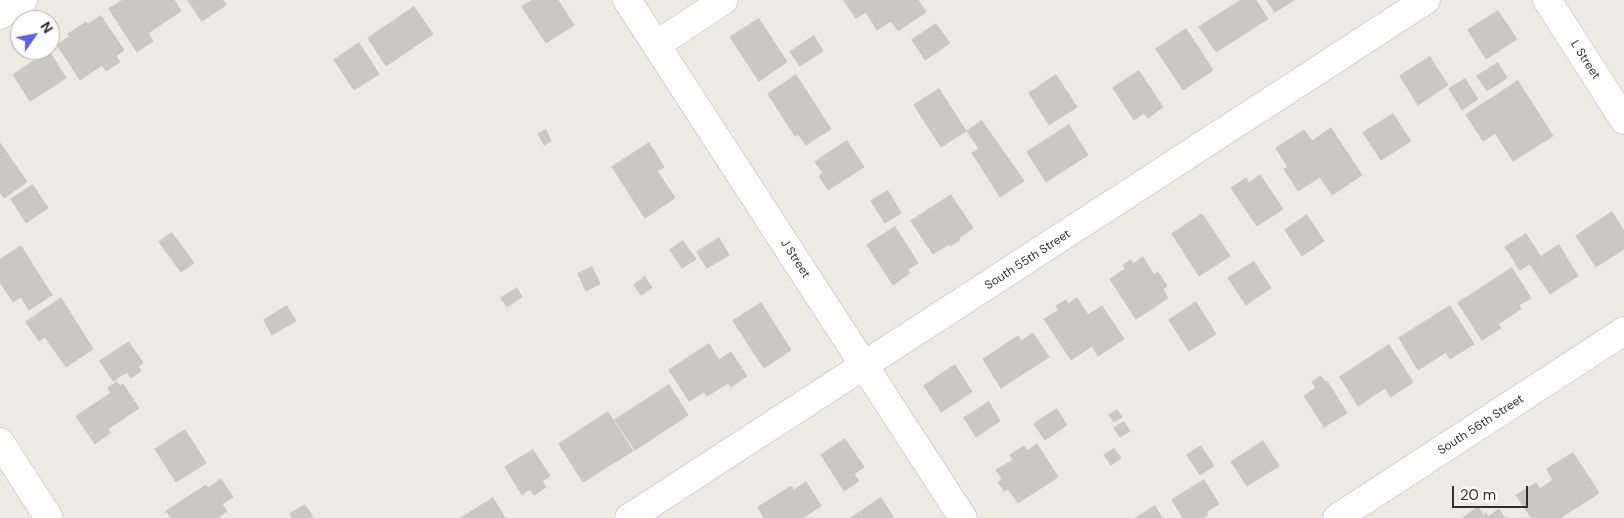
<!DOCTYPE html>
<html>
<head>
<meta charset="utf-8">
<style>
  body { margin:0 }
  #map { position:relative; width:1624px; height:518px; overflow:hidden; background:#edeae3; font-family:"DM Sans",sans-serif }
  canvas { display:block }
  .north { position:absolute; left:10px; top:10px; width:50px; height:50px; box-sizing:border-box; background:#fff; border:1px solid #ababab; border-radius:50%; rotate:57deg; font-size:14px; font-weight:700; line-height:20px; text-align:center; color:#2e2e2e }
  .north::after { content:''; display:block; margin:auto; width:18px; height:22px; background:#5864e5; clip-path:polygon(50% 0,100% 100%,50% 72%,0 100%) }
  .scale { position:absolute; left:1452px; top:486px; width:76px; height:22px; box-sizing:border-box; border:2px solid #2e2e2e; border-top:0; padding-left:6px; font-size:15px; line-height:18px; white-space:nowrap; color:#2e2e2e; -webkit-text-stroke:4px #fff; paint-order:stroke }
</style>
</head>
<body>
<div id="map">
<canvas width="1624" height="518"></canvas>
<div class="north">N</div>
<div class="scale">20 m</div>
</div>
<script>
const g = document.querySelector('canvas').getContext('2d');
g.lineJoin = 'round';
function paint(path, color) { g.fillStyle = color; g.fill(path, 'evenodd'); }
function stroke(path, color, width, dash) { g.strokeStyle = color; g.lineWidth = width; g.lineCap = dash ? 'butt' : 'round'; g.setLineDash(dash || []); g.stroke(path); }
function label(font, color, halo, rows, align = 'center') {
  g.font = font + ' "DM Sans",sans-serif'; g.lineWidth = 4.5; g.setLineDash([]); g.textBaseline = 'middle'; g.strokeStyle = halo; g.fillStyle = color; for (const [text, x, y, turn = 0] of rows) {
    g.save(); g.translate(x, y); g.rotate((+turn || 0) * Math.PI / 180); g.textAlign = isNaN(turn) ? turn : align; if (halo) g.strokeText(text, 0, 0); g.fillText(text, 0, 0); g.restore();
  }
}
const building = new Path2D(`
  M123 0H174L181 11 148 33 153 41 137 52 109 9Z
  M188 0H223L226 5 202 21Z
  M533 0H558L574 25 546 43 522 7Z
  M844 0H918L926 12 898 31 891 21 877 30 866 12 856 18Z
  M1241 0H1256L1268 19 1216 52 1199 27Z
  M1267 0H1294L1275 12Z
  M414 7 433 34 386 66 368 38Z
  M1498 11 1517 39 1486 59 1468 30Z
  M101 16 124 50 116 56 120 62 106 71 102 65 80 80 57 45 70 36 68 34 86 22 88 24Z
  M759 19 787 62 759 81 730 37Z
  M936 24 950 43 925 60 912 40Z
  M1186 29 1213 70 1183 90 1156 49Z
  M814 36 823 51 800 66 790 52Z
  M359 43 379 74 354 90 334 60Z
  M49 51 66 78 30 101 13 75Z
  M1430 57 1448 85 1418 105 1400 76Z
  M1498 63 1507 78 1487 91 1477 76Z
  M1139 71 1163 107 1148 118 1144 113 1134 120 1113 88Z
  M796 75 831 129 806 145 798 134 795 136 768 94Z
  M1056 75 1077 107 1049 125 1029 93Z
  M1465 79 1478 99 1462 110 1449 89Z
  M1518 81 1553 136 1513 161 1495 133 1483 141 1466 115Z
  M939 89 966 131 941 147 914 105Z
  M1393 114 1411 141 1381 160 1363 133Z
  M982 121 1024 181 1000 197 972 153 979 149 967 131Z
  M1069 125 1088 155 1046 182 1027 152Z
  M1331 128 1362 175 1332 195 1320 177 1298 191 1284 169 1288 167 1276 148 1304 130 1312 141Z
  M546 130 551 141 544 145 538 134Z
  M847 141 864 167 828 190 819 176 823 173 815 162Z
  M0 143 27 182 4 198 0 192Z
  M649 143 664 167 657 171 675 198 645 218 612 167Z
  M1260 175 1283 209 1257 226 1231 188 1246 178 1249 183Z
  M33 185 48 208 26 223 11 199Z
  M888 191 901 213 885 223 871 201Z
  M951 195 973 228 959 238 960 240 950 246 949 244 933 254 911 221Z
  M1612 212 1624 231V249L1596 267 1576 236Z
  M1202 214 1230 256 1199 276 1172 234Z
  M1307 215 1324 241 1302 256 1285 230Z
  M895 227 918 263 907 270 910 273 893 285 867 245Z
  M172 233 194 263 181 272 159 242Z
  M1526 234 1541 257 1520 270 1505 247Z
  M719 238 729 255 707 268 697 252Z
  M683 241 696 259 682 268 670 250Z
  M1559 245 1578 276 1550 294 1530 264Z
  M21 246 52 295 29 310 21 297 13 302 0 282V260Z
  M1143 257 1154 275 1158 272 1167 286 1163 289 1168 298 1136 319 1110 279 1125 269 1123 265 1131 260 1133 264Z
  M1254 262 1271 288 1246 305 1228 278Z
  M592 267 600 284 586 291 578 274Z
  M1512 268 1531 298 1519 305 1521 309 1498 324 1501 328 1482 340 1458 303Z
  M645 277 652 288 641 295 634 285Z
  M517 288 522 297 507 307 501 298Z
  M61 298 93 349 66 367 45 337 39 341 26 322Z
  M1077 298 1088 315 1102 306 1124 339 1098 356 1092 346 1071 360 1044 319 1059 310 1056 306 1066 300 1068 304Z
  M1196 302 1216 334 1189 351 1169 320Z
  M761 303 791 350 764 368 733 321Z
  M287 306 296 321 272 335 264 320Z
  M1450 306 1474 344 1450 359 1446 352 1418 370 1399 338Z
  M1033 333 1049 357 1001 388 983 359 1018 336 1021 341Z
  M129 342 143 363 138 367 141 371 131 378 127 372 113 381 100 361Z
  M709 344 719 360 731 352 747 376 731 387 728 383 707 396 704 392 689 401 669 370Z
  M1389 345 1413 382 1391 397 1385 388 1358 406 1340 377Z
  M955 365 972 392 941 412 924 386Z
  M1321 376 1325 382 1327 381 1347 413 1324 427 1304 396 1316 388 1312 382Z
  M117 382 120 386 123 384 139 408 108 429 110 433 95 444 76 416 111 393 108 388Z
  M669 385 688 415 635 450 615 420Z
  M989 402 1000 421 976 437 964 418Z
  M1057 409 1067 425 1045 440 1034 424Z
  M1117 410 1122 417 1114 422 1109 415Z
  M608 412 633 451 583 482 559 444Z
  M1124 422 1130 431 1120 437 1114 428Z
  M185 430 206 463 176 482 155 449Z
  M845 439 864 467 854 474 859 481 844 491 821 455Z
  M1263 441 1279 466 1247 486 1231 462Z
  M1037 444 1058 477 1018 503 1008 489 1004 491 998 482 1002 479 996 470 1013 460 1010 455 1024 446 1027 451Z
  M1201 446 1214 466 1200 475 1187 455Z
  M1114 449 1121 458 1111 465 1104 455Z
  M533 450 550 476 542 481 546 487 534 495 530 489 522 495 505 467Z
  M1573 453 1599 493 1560 518H1531L1516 495 1536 483 1540 489 1553 480 1547 469Z
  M221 479 233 497 222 504 227 511 218 518H171L166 511 206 485 208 488Z
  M1204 480 1219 504 1206 512 1208 515 1203 518H1183L1172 500Z
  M806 482 821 506 803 518H764L758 507 791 486 794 490Z
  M493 498 505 518H461Z
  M881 498 894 518H851Z
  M305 505 313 517 292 518 290 514Z
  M1155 506 1162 518H1136Z
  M1478 507 1483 515 1486 513 1488 517 1499 509 1505 518H1463Z`);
paint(building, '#cac8c0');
stroke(building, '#c9c6bc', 1);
const minor = new Path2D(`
  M627 0 963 518
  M1547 0 1624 120
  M0 15 23 0
  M656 45 724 0
  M629 518 1426 0`);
const secondary = new Path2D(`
  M0 442 49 518
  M1337 518 1624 331`);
stroke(minor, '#b6b7c0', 29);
stroke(secondary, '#b6b7c0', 29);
stroke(minor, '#fff', 28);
stroke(secondary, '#fff', 28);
label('12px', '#2e2e2e', '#fff', [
  ["L Street",1585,60,57],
  ["J Street",795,259,57],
  ["South 55th Street",1028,260,-33],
  ["South 56th Street",1481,425,-33]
]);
</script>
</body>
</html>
